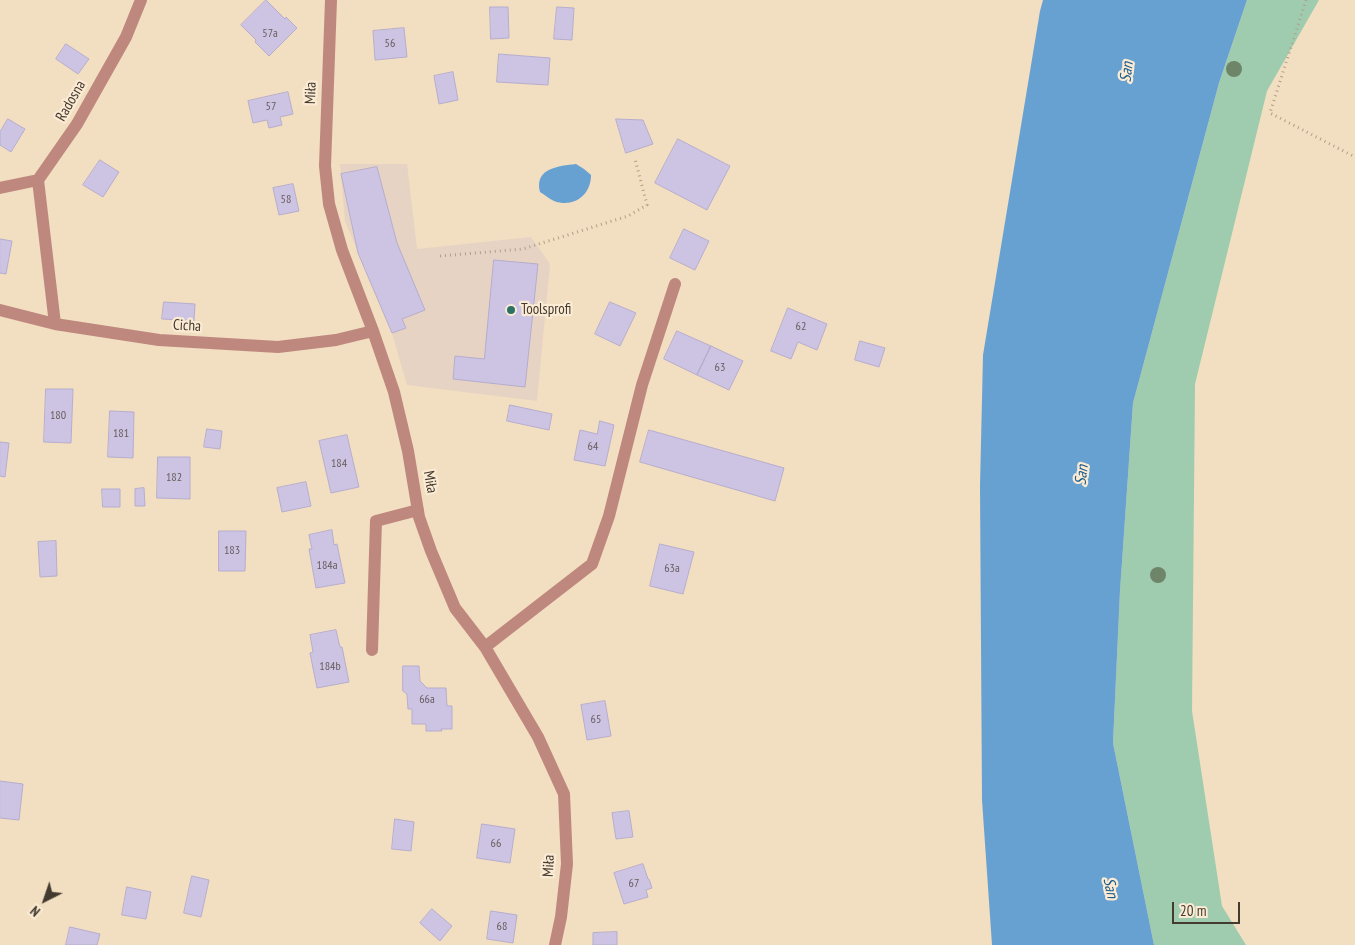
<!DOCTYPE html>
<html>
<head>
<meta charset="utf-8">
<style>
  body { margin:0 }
  #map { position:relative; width:1355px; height:945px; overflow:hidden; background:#f2dec0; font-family:"PT Sans Narrow",sans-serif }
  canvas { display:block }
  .north { position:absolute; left:20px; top:875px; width:50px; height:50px; -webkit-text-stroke:4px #fcebd4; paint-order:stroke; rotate:221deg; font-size:14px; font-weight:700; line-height:20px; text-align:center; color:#433b2f }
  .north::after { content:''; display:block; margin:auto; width:18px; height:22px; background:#433b2f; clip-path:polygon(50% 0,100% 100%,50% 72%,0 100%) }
  .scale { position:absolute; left:1172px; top:902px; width:68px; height:22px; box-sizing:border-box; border:2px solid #433b2f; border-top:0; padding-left:6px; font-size:15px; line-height:18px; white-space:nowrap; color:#433b2f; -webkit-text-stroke:4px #fcebd4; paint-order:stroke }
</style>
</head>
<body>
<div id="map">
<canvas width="1355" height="945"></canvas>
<div class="north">N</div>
<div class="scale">20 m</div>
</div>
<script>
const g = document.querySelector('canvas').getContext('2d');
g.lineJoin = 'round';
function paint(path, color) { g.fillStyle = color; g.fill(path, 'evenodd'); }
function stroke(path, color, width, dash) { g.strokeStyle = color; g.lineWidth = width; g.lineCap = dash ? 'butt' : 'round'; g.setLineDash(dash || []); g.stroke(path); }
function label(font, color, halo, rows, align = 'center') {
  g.font = font + ' "PT Sans Narrow",sans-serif'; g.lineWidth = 4.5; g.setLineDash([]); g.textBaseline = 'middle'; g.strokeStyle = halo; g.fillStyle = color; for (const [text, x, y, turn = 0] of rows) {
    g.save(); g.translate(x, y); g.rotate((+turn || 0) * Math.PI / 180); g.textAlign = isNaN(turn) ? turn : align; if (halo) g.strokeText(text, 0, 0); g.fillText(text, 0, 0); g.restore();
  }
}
paint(new Path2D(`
  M340 164H407L417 249 531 237 550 264 537 401 407 385 392 333 345 221Z`), '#e7d3c4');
paint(new Path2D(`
  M1247 0H1319L1267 91 1195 384 1192 711 1222 906 1246 945H1154L1113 743 1120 591 1133 403 1219 83Z`), '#9fccae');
paint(new Path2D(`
  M1043 0H1247L1219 83 1133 403 1120 591 1113 743 1154 945H992L982 800 980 486 983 355 1040 11Z
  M576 164 584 169 591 175C591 196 573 208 554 201 549 199 544 194 540 192 534 168 559 166 576 164Z`), '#67a1d2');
const building = new Path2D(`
  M266 0 285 19 286 17 297 28 269 56 255 42 256 40 241 25Z
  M490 7H508L509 38 491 39Z
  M557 7 574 8 572 40 554 39Z
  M404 28 407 57 375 60 373 31Z
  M66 44 89 59 78 74 56 59Z
  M499 54 550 58 548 85 497 82Z
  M453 72 458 100 439 104 434 76Z
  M288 92 293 114 280 117 282 125 269 128 267 120 253 123 248 101Z
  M8 119 25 129 11 152 0 145V132Z
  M616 119 643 120 653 144 626 153Z
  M678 139 730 166 707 210 655 183Z
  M100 160 119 172 103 197 83 185Z
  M377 167 397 243 425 310 402 319 406 328 392 333 358 253 341 174Z
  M293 184 299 211 279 215 273 188Z
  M684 229 709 241 695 270 670 258Z
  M0 239 12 241 6 274 0 273Z
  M494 260 538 264 525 387 453 379 455 356 484 359Z
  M164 302 195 304 194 321 162 319Z
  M610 302 636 313 620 346 595 334Z
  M788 308 827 324 817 350 798 342 791 359 771 351Z
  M677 331 711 346 697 375 664 359Z
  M860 341 885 348 879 367 855 360Z
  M711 346 743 361 729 390 697 375Z
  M46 389H73L71 443 44 442Z
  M510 405 552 414 549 430 507 421Z
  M110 411 134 412 133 458 108 457Z
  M600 421 614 425 605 466 574 460 580 430 597 434Z
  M207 429 222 431 220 449 204 447Z
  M649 430 784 468 775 501 640 462Z
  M347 435 359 487 331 493 319 441Z
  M0 442 9 443 5 477 0 476Z
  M158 457H190V499L157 498Z
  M306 482 311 506 282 512 277 488Z
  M144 488 145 506H135V489Z
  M102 489H120V507H103Z
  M332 530 334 545 337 544 345 583 316 588 309 549H312L309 535Z
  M219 531H246L245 571H219Z
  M56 541 57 576 40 577 38 542Z
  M660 544 694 552 683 594 650 586Z
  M336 630 340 647H342L349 682 317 688 310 653 313 652 310 635Z
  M403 666H419L420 681 427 688H446L447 706H452V729H441L442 731H426V724H412V709H408L407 694 403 691Z
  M605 701 611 736 587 740 581 705Z
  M0 781 23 784 19 820 0 818Z
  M629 811 633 837 616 839 612 813Z
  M395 819 414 822 411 851 392 849Z
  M482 824 515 829 510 863 477 858Z
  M643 864 648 879H649L652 888 646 890 648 897 624 904 614 873Z
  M192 876 209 880 201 917 184 913Z
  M127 887 151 892 146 919 122 915Z
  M432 909 452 926 440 941 420 923Z
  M491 911 517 915 513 943 487 939Z
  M70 927 100 934 97 945H66Z
  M617 932V945H593V933Z`);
paint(building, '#cdc4e4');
stroke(building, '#b6adcd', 1);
stroke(new Path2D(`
  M1306 0 1270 113 1355 157
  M440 256 523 249 628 216 647 205 635 159`), '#afa088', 3, [1, 4]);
stroke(new Path2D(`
  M331 0 325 166 329 204 342 250 373 331 394 392 408 451 419 517 431 551 455 608 485 647 538 737 564 794 567 864 561 917 555 945
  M38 180 55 324
  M0 188 38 180 77 124 126 37 141 0
  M0 310 55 324 159 340 278 347 336 340 373 331
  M485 647 592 564 609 516 642 385 675 284
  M372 650 376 521 418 510`), '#bf887f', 12);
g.fillStyle = '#6e8569';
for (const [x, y] of [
  [1234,69],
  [1158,575]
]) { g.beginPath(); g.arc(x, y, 8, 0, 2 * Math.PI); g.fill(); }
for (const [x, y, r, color] of [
  [511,310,5,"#2b7166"]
]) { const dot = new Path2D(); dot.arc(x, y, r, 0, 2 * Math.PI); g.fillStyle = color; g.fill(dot); stroke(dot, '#fcebd4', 2); }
label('12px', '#665d5c', null, [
  ["57a",270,34],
  ["56",390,44],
  ["57",271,107],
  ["58",286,200],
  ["62",801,327],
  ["63",720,368],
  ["180",58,416],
  ["181",121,434],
  ["64",593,447],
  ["184",339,464],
  ["182",174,478],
  ["183",232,551],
  ["184a",327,566],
  ["63a",672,569],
  ["184b",330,667],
  ["66a",427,700],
  ["65",596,720],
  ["66",496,844],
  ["67",634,884],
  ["68",502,927]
]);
label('15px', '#433b2f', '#fcebd4', [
  ["Miła",311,93,-88],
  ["Radosna",71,101,-60],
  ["Cicha",187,326,3],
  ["Miła",430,482,80],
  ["Miła",549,866,-87]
]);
label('15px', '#433b2f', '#fcebd4', [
  ["Toolsprofi",521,310]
], 'left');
label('italic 16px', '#1a5b8a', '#fcebd4', [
  ["San",1127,72,-84],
  ["San",1082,475,-84],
  ["San",1110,888,78]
]);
</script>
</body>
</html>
